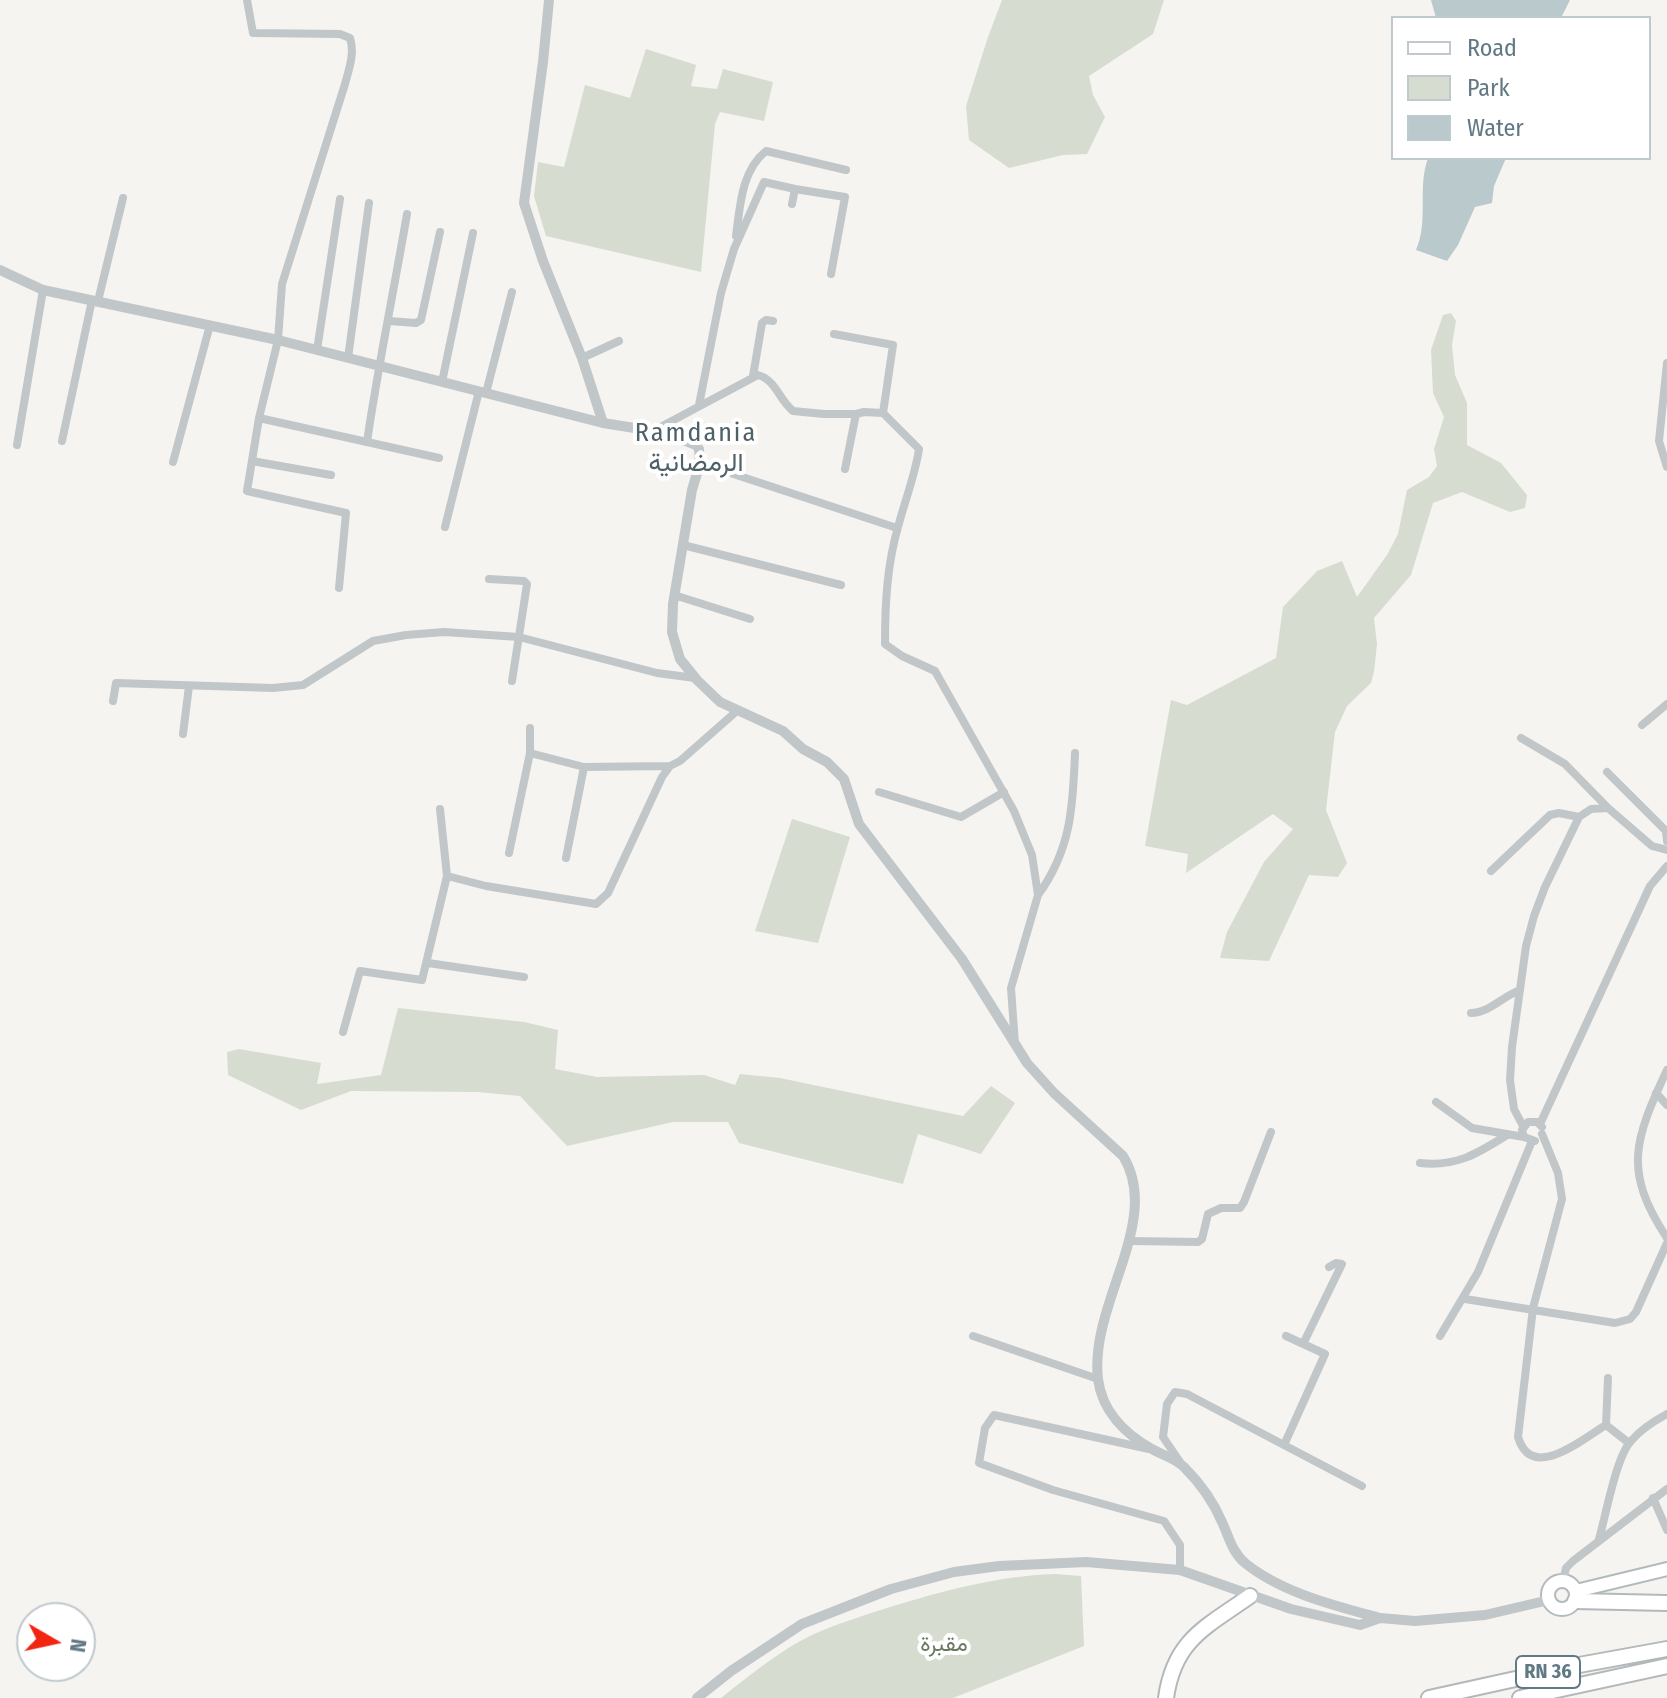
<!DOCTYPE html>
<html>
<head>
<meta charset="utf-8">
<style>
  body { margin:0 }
  #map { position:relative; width:1667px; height:1698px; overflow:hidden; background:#f5f4f0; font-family:"Fira Sans Condensed",sans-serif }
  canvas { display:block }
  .legend { position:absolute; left:1391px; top:16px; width:260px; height:144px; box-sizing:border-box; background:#fff; border:2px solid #c0c9ce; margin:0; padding:10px 14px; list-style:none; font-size:24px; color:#617984 }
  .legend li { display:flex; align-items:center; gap:16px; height:40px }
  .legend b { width:40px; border:2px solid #c0c9ce }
  .north { position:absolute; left:16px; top:1602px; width:80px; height:80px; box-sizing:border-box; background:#fff; border:2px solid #c0c9ce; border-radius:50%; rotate:99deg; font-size:22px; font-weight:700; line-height:32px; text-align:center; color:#617984 }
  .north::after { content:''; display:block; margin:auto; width:28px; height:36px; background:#f22512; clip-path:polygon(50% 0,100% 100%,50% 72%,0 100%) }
</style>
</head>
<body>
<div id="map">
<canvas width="1667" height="1698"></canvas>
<ul class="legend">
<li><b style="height:10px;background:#fff"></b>Road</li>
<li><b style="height:22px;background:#d6dcd0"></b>Park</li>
<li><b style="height:22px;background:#bac9cc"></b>Water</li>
</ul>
<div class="north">N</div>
</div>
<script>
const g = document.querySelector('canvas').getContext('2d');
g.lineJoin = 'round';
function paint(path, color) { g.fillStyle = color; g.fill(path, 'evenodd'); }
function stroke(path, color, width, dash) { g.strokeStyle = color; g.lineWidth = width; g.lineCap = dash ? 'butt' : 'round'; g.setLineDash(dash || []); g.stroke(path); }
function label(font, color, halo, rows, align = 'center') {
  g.font = font + ' "Fira Sans Condensed",Vazirmatn,sans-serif'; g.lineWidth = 8; g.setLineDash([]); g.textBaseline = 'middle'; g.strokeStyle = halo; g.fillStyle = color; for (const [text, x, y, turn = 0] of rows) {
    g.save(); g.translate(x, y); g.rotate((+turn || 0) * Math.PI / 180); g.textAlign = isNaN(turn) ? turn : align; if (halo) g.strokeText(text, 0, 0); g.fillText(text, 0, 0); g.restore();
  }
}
paint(new Path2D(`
  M1002 0H1164L1153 34 1089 76 1093 95 1105 117 1087 154 1063 155 1009 168 969 140 966 106 988 37Z
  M646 49 696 65 691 86 717 89 723 69 773 82 764 121 720 112 715 124 701 272 546 236 534 196 538 162 564 167 585 85 630 98Z
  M1451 313 1456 321 1452 345 1455 375 1467 403V445L1501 463 1527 495 1525 508 1510 512 1462 492 1433 503 1411 575 1374 618 1377 644 1374 672 1371 683 1347 706 1335 732 1326 810 1347 863 1338 877 1309 875 1269 961 1220 958 1227 932 1264 862 1293 829 1273 814 1186 873 1188 854 1145 846 1171 700 1187 705 1276 658 1283 607 1317 571 1342 561 1357 597 1387 555 1398 534 1407 490 1429 477 1437 466 1434 449 1444 417 1433 393 1431 350 1443 315Z
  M792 819 850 837 818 943 755 931Z
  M398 1008 524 1022 558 1030 555 1069 597 1077 704 1075 735 1085 740 1074 780 1078 963 1116 991 1086 1015 1103 981 1154 918 1134 903 1184 739 1143 728 1122H673L567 1146 520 1096 477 1092 351 1091 301 1110 228 1075 227 1052 239 1049 321 1063 317 1084 381 1075Z
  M1055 1574 1081 1576 1084 1646 953 1698H721C750 1675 779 1651 812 1635 836 1624 862 1616 887 1608 942 1591 997 1576 1055 1574Z`), '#d6dcd0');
paint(new Path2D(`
  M1431 0H1570L1561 18H1436Z
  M1428 158H1506L1494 186 1492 203 1475 207 1458 245 1447 261 1416 250C1429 220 1417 188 1428 158Z`), '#bac9cc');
const secondary = new Path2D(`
  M1548 1595a14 14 0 1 1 28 0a14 14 0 1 1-28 0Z
  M1576 1591 1667 1569`);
const trunk = new Path2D(`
  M1575 1601 1667 1603
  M1166 1698C1174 1640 1206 1627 1250 1596
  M1429 1698 1579 1665 1667 1649
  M1520 1698 1667 1666`);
stroke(secondary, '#b3babd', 16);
stroke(trunk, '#b3b8ba', 18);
stroke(new Path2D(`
  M247 0 253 33 340 34 350 38C355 53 349 69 345 84L282 284 278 340 259 418 247 491 346 513 339 588
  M795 189 845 197 831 274
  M736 236C740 207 741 171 766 151L846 170
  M98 301 123 198
  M389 321 416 323 421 320 440 232
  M834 334 893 345 883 413
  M317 350 340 199
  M348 358 369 203
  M582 358 619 341
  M1667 363 1659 441 1667 467
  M753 376 762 323 766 320 773 321
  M442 382 473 233
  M486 393 512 292
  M699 405 721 293 734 249 764 182 795 189 792 204
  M259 418 439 458
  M653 431 758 375C776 380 779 400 793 411L824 414H856L864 412 883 413 919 449C915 476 905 500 898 527 887 565 885 604 885 644L902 656 935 671 1014 811 1032 855 1038 895 1011 988 1015 1044
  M62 441 92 300
  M367 442C378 366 394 290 407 214
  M17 445 43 290
  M252 461 331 475
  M173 462 210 325
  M700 463 897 528
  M845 469 856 414
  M445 527 479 391
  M683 545 841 585
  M489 579 524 581 527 584 512 681
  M674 595 750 619
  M113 701 116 683 273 688 303 685 373 641 406 635 444 632 519 637 657 673 695 678
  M1642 725 1667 704
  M530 728V753
  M183 734 189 686
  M1521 738 1565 764 1608 808
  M1607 772 1666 831 1667 841
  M879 792 961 817 1004 792
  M440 809 447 876
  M509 853 530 753 584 767 670 766
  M566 858 584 767
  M1491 871 1550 815 1559 813 1579 817
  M1038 895C1071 850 1073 807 1075 753
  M428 963 524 977
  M1471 1013C1489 1013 1503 996 1520 990
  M343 1032 360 971 422 980 447 876 486 886 596 904 608 893 662 777 670 766 680 761 738 710
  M1667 1070C1635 1139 1622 1170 1667 1238
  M1656 1093 1667 1105
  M1436 1102 1472 1128 1524 1137 1535 1141
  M1540 1124 1650 886 1667 866
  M1523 1126 1514 1109 1510 1080 1512 1047 1526 946 1534 916 1545 887 1579 817 1591 809 1608 808 1652 846 1667 850
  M1542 1134 1558 1173 1562 1199 1533 1308 1518 1437C1532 1483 1582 1439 1606 1425L1629 1443
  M1524 1137 1522 1130 1528 1122H1537L1542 1127
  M1420 1163C1456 1167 1477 1154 1507 1135
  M1130 1241 1198 1242 1202 1239 1208 1214 1221 1208H1240L1244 1202 1271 1132
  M1465 1299 1615 1323 1630 1319 1636 1312 1667 1243
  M973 1336 1098 1379
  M1440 1336 1478 1272 1532 1141
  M1303 1344 1342 1264 1336 1263 1329 1267
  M1606 1425 1608 1378
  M1284 1445 1325 1354 1286 1336
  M1149 1449 994 1415 985 1428 979 1463 1053 1490 1164 1521 1180 1545V1570
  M1180 1462 1163 1437 1167 1404 1175 1392 1187 1394 1362 1486
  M1653 1498 1667 1530
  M1599 1539C1606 1515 1616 1457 1631 1441 1641 1429 1654 1421 1667 1414
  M1563 1581 1566 1568 1573 1561 1667 1489`), '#c1c6c9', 8);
stroke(new Path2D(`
  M549 0 543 62 524 203 543 261 582 358 603 423
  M0 270 43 290 278 340 603 423 666 433 696 445 699 449 700 463 692 490 673 604 672 632 680 659 697 680 720 702 783 731 803 749 827 762 844 779 859 824 962 959 1027 1063 1054 1093 1123 1156C1163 1221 1089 1304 1098 1379 1102 1411 1125 1434 1152 1449 1162 1455 1175 1458 1184 1467 1199 1482 1213 1501 1222 1522 1229 1537 1232 1552 1245 1563 1282 1593 1336 1606 1380 1618
  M697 1698 731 1671 802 1624 891 1589 954 1572 999 1566 1086 1562 1180 1570 1291 1609 1360 1625 1380 1618 1415 1621 1485 1615 1549 1600`), '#c1c6c9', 10);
stroke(secondary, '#fff', 12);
stroke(trunk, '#fff', 14);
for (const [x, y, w] of [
  [1548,1672,64]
]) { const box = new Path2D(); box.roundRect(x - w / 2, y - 16, w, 32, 6); g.fillStyle = '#fff'; g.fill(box); stroke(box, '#617984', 2); }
label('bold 20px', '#617984', null, [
  ["RN 36",1548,1672]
]);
label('22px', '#697a60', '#fff', [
  ["مقبرة",944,1645]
]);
g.letterSpacing = '2px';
label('26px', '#4f6168', '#fff', [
  ["Ramdania",696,434],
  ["الرمضانية",696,464]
]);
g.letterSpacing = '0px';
</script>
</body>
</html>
